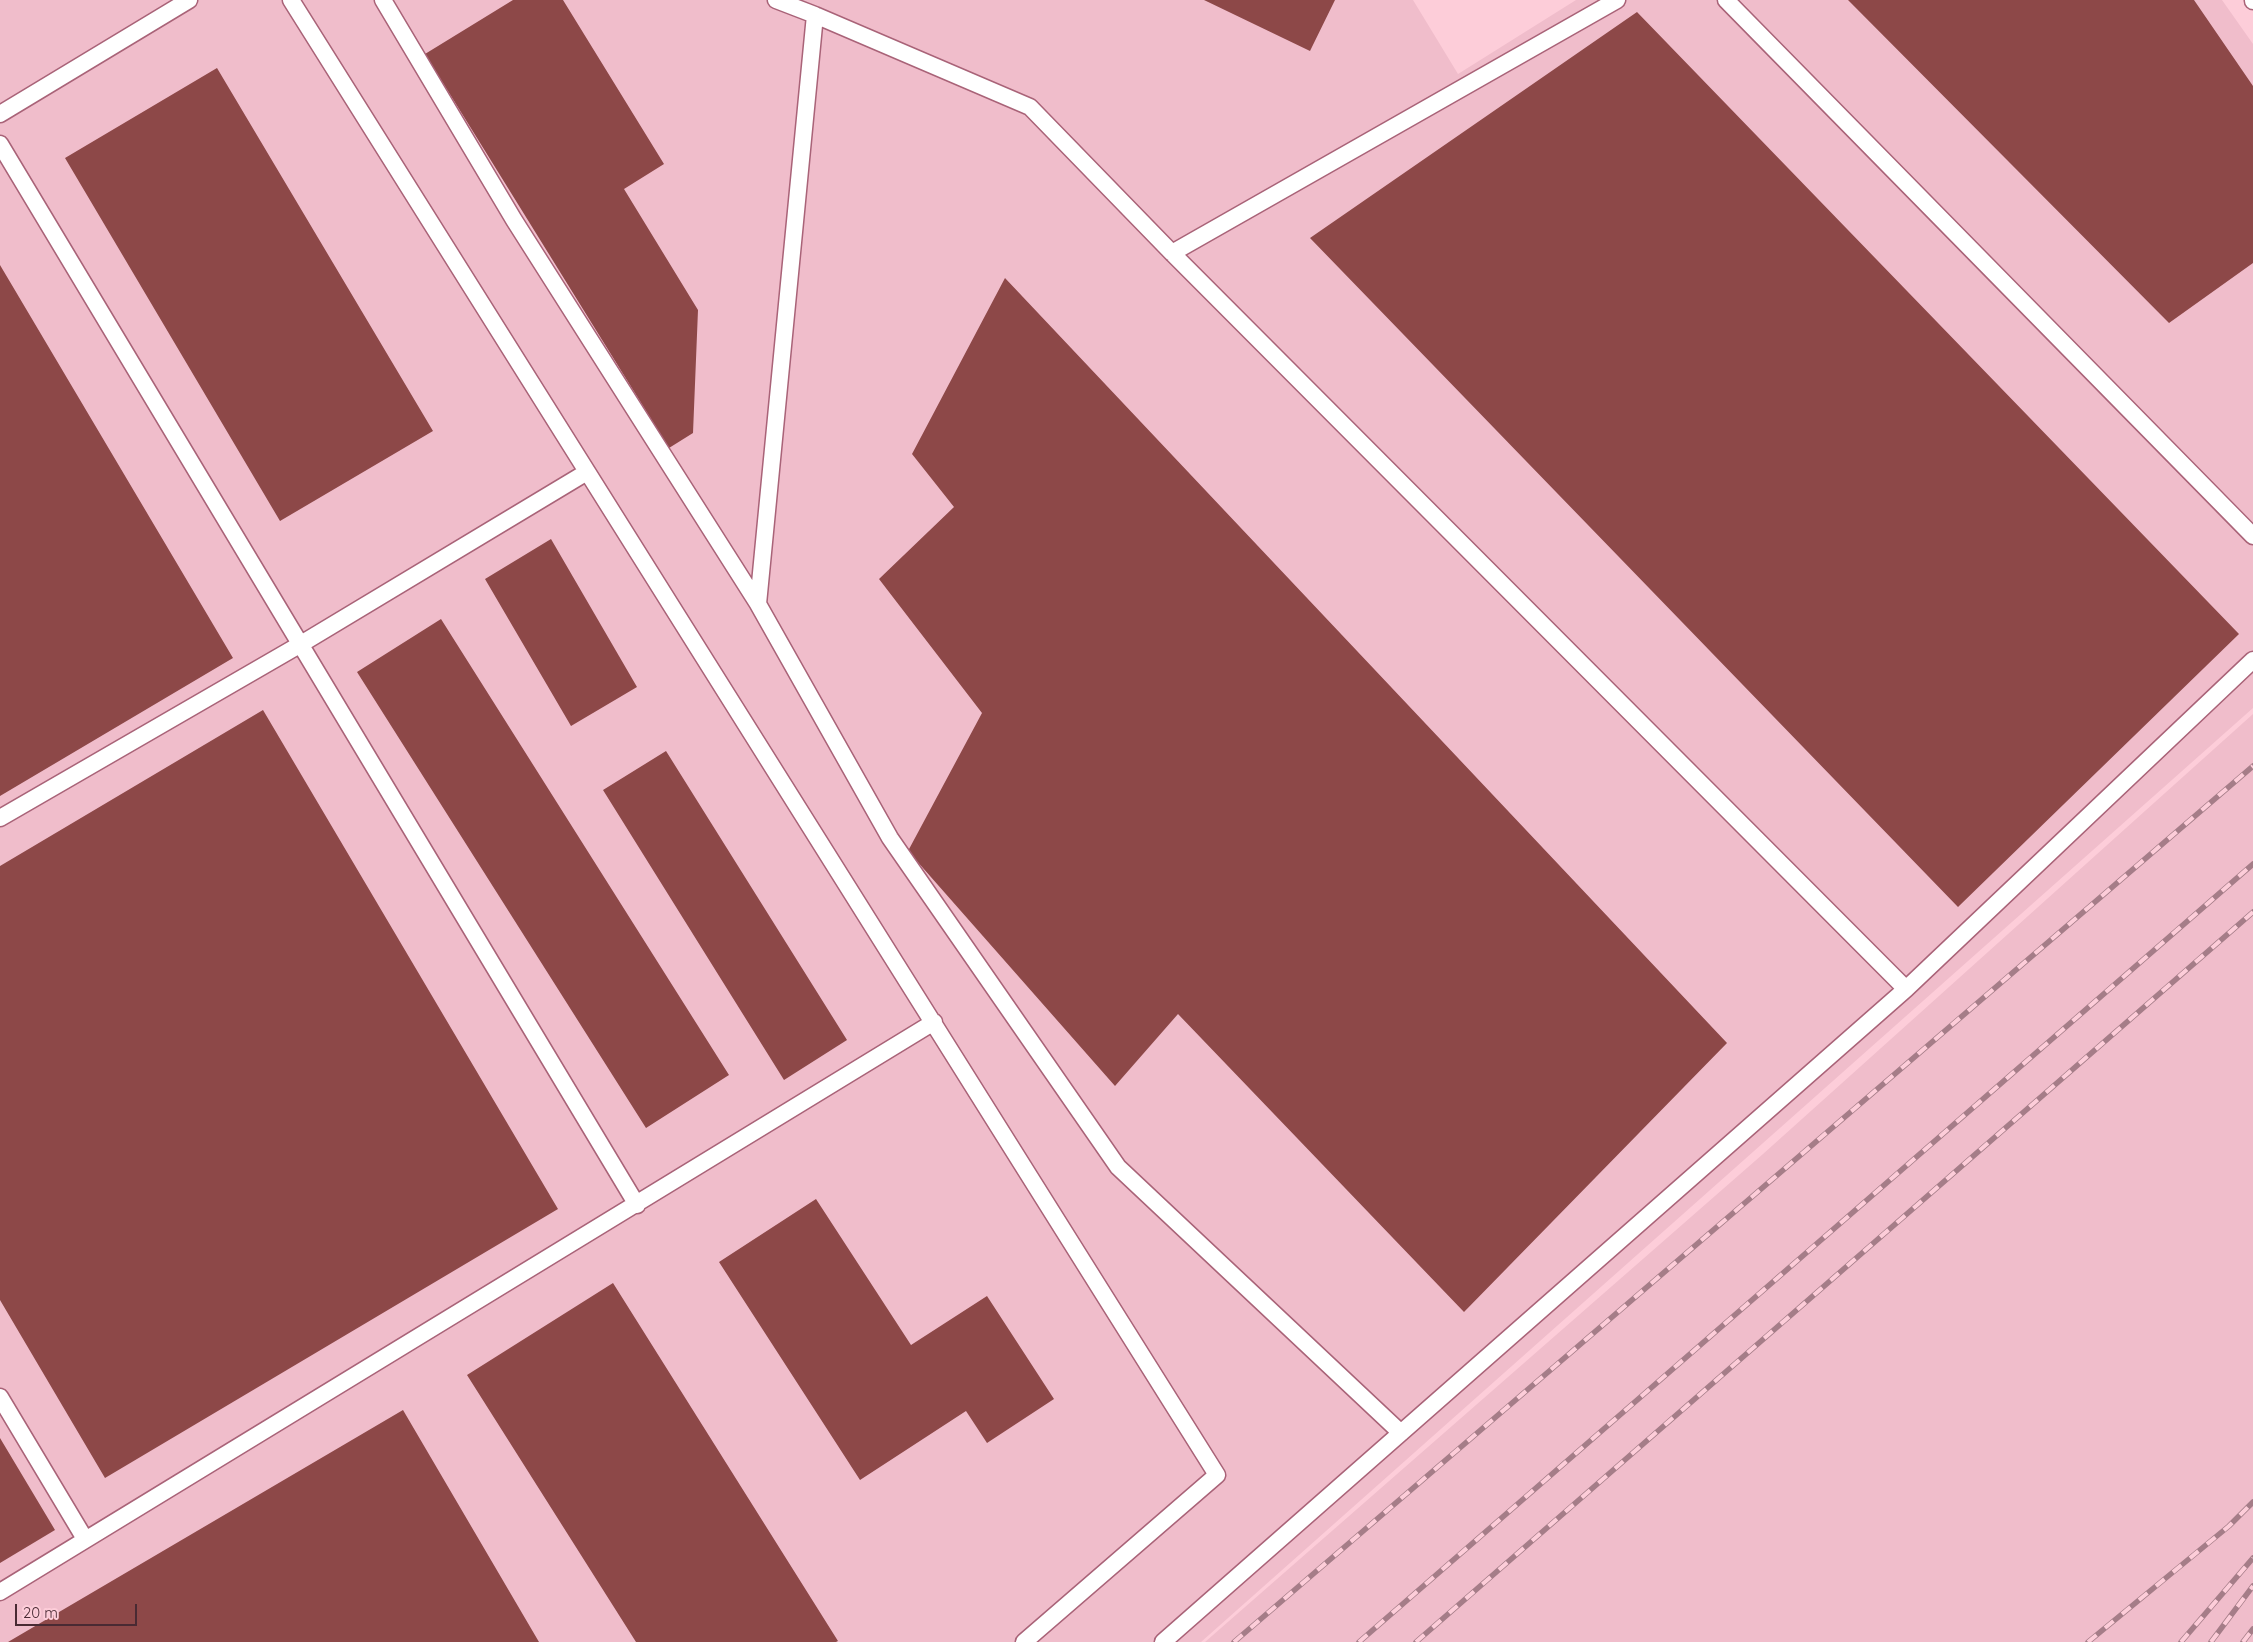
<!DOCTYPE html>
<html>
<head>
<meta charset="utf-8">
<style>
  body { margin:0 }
  #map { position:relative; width:2253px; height:1642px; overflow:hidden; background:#fdcdd9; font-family:Quicksand,sans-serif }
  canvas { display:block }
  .scale { position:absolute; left:15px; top:1604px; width:122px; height:22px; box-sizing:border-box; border:2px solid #492a33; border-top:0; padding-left:6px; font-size:15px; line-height:18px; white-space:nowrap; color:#492a33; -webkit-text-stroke:4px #fdcdd9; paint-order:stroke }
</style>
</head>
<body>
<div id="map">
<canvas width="2253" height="1642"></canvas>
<div class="scale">20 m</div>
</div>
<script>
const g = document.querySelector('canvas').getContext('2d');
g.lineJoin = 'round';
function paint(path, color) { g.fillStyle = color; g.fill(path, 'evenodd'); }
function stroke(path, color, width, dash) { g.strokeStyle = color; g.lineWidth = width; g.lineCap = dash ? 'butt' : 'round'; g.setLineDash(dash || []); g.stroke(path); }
paint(new Path2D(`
  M0 0H1413L1458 74 1576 0H2222L2253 44V708L1201 1642H0Z
  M2253 714V1642H1205L1763 1154Z`), '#f0bdcb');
paint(new Path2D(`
  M513 0H563L664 164 624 189 698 310 693 433 669 448 425 54Z
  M1204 0H1335L1310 51Z
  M1848 0H2194L2253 86V263L2169 323Z
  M1637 12 2239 634 1958 907 1310 238Z
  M217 68 433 431 280 521 65 158Z
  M0 265 233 658 0 796Z
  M1005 278 1727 1043 1464 1312 1178 1014 1115 1086 908 851 982 713 879 579 954 507 912 454Z
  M551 539 637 687 571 726 485 579Z
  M441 619 729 1075 646 1128 357 672Z
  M263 710 558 1209 105 1478 0 1300V866Z
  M666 751 847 1040 784 1080 603 790Z
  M816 1199 911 1345 987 1296 1054 1399 987 1443 966 1411 860 1480 719 1262Z
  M613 1283 838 1641 836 1642H636L467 1375Z
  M403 1410 539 1642H8Z
  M0 1438 55 1530 0 1563Z`), '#8d4848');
const service = new Path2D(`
  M291 0 1217 1475 1024 1642
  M383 0 514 220 758 604
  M776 0 815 15 1030 107 1172 253 1906 989
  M1726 0 2253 536
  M2253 0V1
  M815 15 758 604 890 838 1118 1167 1401 1433
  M0 114 189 0
  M0 144 637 1205
  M1172 253 1617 0
  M0 818 301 644 587 472
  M0 1397 85 1539
  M0 1592 934 1022
  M1163 1642 1906 989 2253 660`);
stroke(service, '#a96378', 19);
stroke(service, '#fff', 16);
const rail = new Path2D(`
  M1234 1642 2253 766
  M1359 1642 2253 864
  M1416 1642 2253 912
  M2088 1642 2229 1526 2253 1502
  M2181 1642 2253 1558
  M2211 1642 2253 1586
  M2243 1642 2253 1629`);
stroke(rail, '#a57d88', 5.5);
stroke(rail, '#fdcdd9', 4, [11]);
</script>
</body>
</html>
